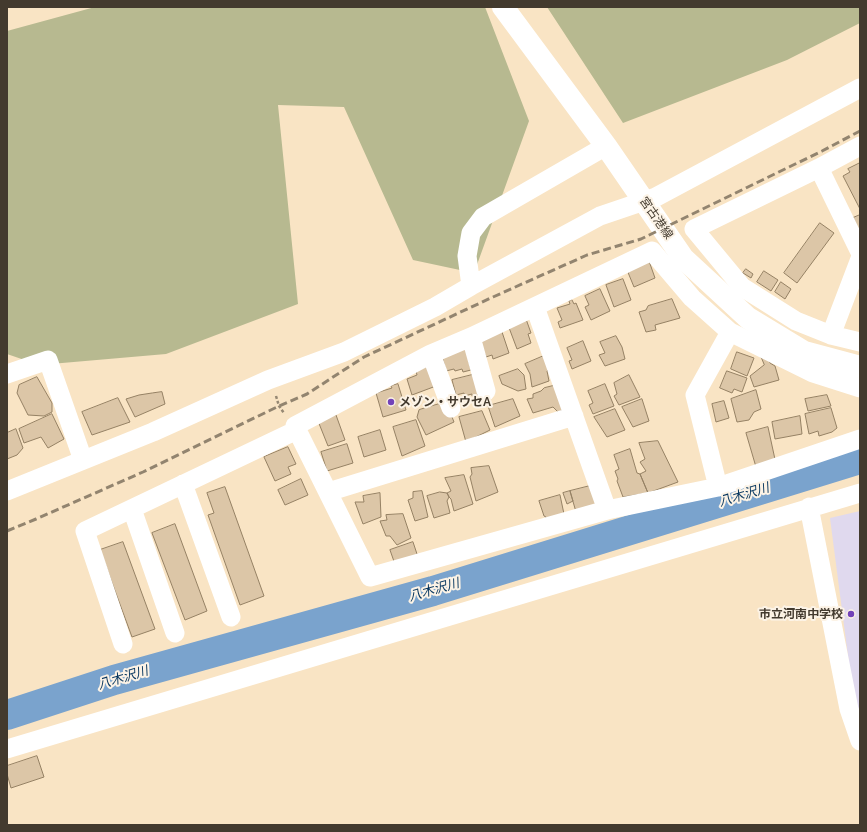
<!DOCTYPE html>
<html>
<head>
<meta charset="utf-8">
<style>
  body { margin:0 }
  #map { position:relative; width:867px; height:832px; overflow:hidden; background:#f9e4c4; font-family:Raleway,sans-serif }
  canvas { display:block }
  .frame { position:absolute; inset:0; border:8px solid #433a2e; pointer-events:none }
</style>
</head>
<body>
<div id="map">
<canvas width="867" height="832"></canvas>
<div class="frame"></div>
</div>
<script>
const g = document.querySelector('canvas').getContext('2d');
g.lineJoin = 'round';
function paint(path, color) { g.fillStyle = color; g.fill(path, 'evenodd'); }
function stroke(path, color, width, dash) { g.strokeStyle = color; g.lineWidth = width; g.lineCap = dash ? 'butt' : 'round'; g.setLineDash(dash || []); g.stroke(path); }
function label(font, color, halo, rows, align = 'center') {
  g.font = font + ' Raleway,"Noto Sans JP",sans-serif'; g.lineWidth = 4; g.setLineDash([]); g.textBaseline = 'middle'; g.strokeStyle = halo; g.fillStyle = color; for (const [text, x, y, turn = 0] of rows) {
    g.save(); g.translate(x, y); g.rotate((+turn || 0) * Math.PI / 180); g.textAlign = isNaN(turn) ? turn : align; if (halo) g.strokeText(text, 0, 0); g.fillText(text, 0, 0); g.restore();
  }
}
paint(new Path2D(`
  M860 511V725L855 710 830 518Z`), '#e0d9ee');
paint(new Path2D(`
  M95 7H485L529 121 474 273 413 260 344 107 278 105 298 304 166 354 39 365 7 354V31Z
  M547 7H860V23L787 60 623 123Z`), '#b7b990');
stroke(new Path2D(`
  M7 715 114 680 433 591 860 459`), '#7aa3cd', 30);
const building = new Path2D(`
  M860 163V209L843 176 850 172 848 169Z
  M860 215V233L853 218Z
  M820 223 834 233 797 283 784 273Z
  M649 261 655 278 634 287 627 270Z
  M746 269 753 274 751 278 743 273Z
  M764 271 778 280 771 291 757 282Z
  M623 279 631 300 614 307 606 285Z
  M781 282 791 289 785 299 775 292Z
  M600 289 610 311 591 320 585 307 589 305 585 296Z
  M672 299 680 318 655 325 656 330 646 332 639 312 646 310 648 306Z
  M572 300 574 304 576 303 583 320 560 328 558 322 562 320 557 308 570 304 569 301Z
  M526 319 531 333 528 334 531 343 517 349 508 325Z
  M502 332 509 353 493 359 492 355 486 357 478 340Z
  M616 336 622 347 625 359 605 366 599 355 605 353 600 342Z
  M583 341 591 361 572 369 569 361 572 360 567 348Z
  M466 349 471 370 463 372 462 369 455 371 454 369 446 371 442 356Z
  M737 352 754 358 747 376 731 369Z
  M546 355 552 368 547 371 549 381 532 387 530 374 525 364Z
  M761 356 769 358 770 363 775 366 779 380 754 387 750 376 764 365Z
  M429 366 436 386 412 395 407 379 417 375 416 371Z
  M518 369 524 375 526 389 518 391 502 384 499 376Z
  M727 371 747 378 742 392 734 389 732 393 720 388Z
  M476 374 481 394 472 396V394L464 396V393L456 395 452 380Z
  M629 375 640 397 619 405 614 396 617 394 614 383Z
  M37 377 52 403V412L44 416 28 415 17 393 19 385Z
  M398 384 406 410 383 417 376 393 392 388 391 386Z
  M561 384 569 408 558 412 553 407 533 413 527 399 533 398V394L541 391 544 388Z
  M605 384 614 406 593 414 589 405 593 403 588 391Z
  M756 390 761 409 754 412 749 420 737 422 731 399Z
  M162 392 165 404 135 417 126 399 139 395 152 393Z
  M827 395 831 406 808 411 805 399Z
  M118 398 130 422 92 435 82 412Z
  M513 399 520 416 495 427 488 406Z
  M642 399 649 421 633 427 622 407Z
  M724 401 729 418 716 422 712 404Z
  M446 402 454 422 426 435 417 417 419 410Z
  M831 408 837 428 832 432 819 436 818 431 809 434 805 414Z
  M615 409 625 430 607 437 594 417Z
  M482 411 490 430 466 442 459 417Z
  M52 414 64 439 48 448 41 437 24 443 19 429Z
  M336 415 345 440 328 446 318 421Z
  M800 416 802 434 775 439 772 422Z
  M416 420 425 446 402 456 393 427Z
  M768 427 776 464 756 467 746 433Z
  M16 429 23 448 17 455 7 459V433Z
  M380 430 386 450 364 457 358 437Z
  M658 441 678 482 648 493 640 474 646 471 640 462 645 459 639 443Z
  M347 444 353 463 327 471 321 452Z
  M288 447 296 464 288 467 291 474 275 481 264 457Z
  M630 449 637 473 640 474 648 493 623 497 617 481 618 479 615 471 619 469 614 455Z
  M489 466 498 492 476 501 470 477 472 474 471 468Z
  M464 475 473 504 454 511 451 499 449 497 447 493 451 491 445 478Z
  M301 479 308 495 285 505 278 490Z
  M598 484 605 504 576 512 570 491Z
  M225 487 264 596 240 605 208 515 214 513 207 493Z
  M422 491 428 517 415 521 408 500 413 498V492Z
  M570 491 573 501 567 504 563 493Z
  M440 492 447 493 449 497 447 501 450 513 434 518 427 496Z
  M380 493 381 517 363 524 355 502H364L363 496Z
  M560 495 564 514 547 521 546 517 544 516 539 501Z
  M403 514 411 538 397 545 390 536H386L380 521 387 520 386 515Z
  M175 524 207 611 185 620 152 533Z
  M123 542 155 629 132 637 100 550Z
  M413 542 420 563 397 570 390 550Z
  M37 756 44 777 11 788 7 774V766Z`);
paint(building, '#dcc6a7');
stroke(building, '#958164', 1);
stroke(new Path2D(`
  M276 396 279 406 284 413`), '#968873', 2.5, [3, 2]);
stroke(new Path2D(`
  M860 146 819 168 694 229 742 287 796 321 831 335 860 342
  M819 168 860 252
  M471 286 467 256 471 233 483 217 606 146
  M535 307 607 510
  M831 335 860 259
  M471 337 486 391
  M431 354 451 408
  M7 374 48 360 83 460
  M860 388 813 373 730 332 692 298 652 251 471 337 431 354 295 426 370 577 607 510 718 487 860 439
  M183 484 231 617
  M718 487 695 395 730 332
  M7 491 153 432 268 380 344 352 435 307 471 286 600 216 656 197 860 88
  M328 492 574 416
  M809 507 849 709 860 741
  M132 509 175 633
  M123 644 85 531 297 430
  M7 749 860 493`), '#fff', 19);
stroke(new Path2D(`
  M503 7 606 146 683 258 748 318 804 352 860 367`), '#fff', 22);
stroke(new Path2D(`
  M7 531 36 519 143 472 279 406 307 394 364 357 493 297 587 255 641 239 822 151 860 131`), '#92846f', 3, [8, 4]);
for (const [x, y, r, color] of [
  [391,402,4,"#7242b9"],
  [851,614,4,"#7242b9"]
]) { const dot = new Path2D(); dot.arc(x, y, r, 0, 2 * Math.PI); g.fillStyle = color; g.fill(dot); stroke(dot, '#fcf3e6', 1.5); }
label('12px', '#433a2e', '#fcf3e6', [
  ["宮古港線",656,218,55]
]);
label('bold 12px', '#433a2e', '#fcf3e6', [
  ["メゾン・サウセA",399,402],
  ["市立河南中学校",843,614,"right"]
], 'left');
label('italic 13px', '#07365f', '#fcf3e6', [
  ["八木沢川",744,495,-17],
  ["八木沢川",434,590,-16],
  ["八木沢川",123,678,-17]
]);
</script>
</body>
</html>
